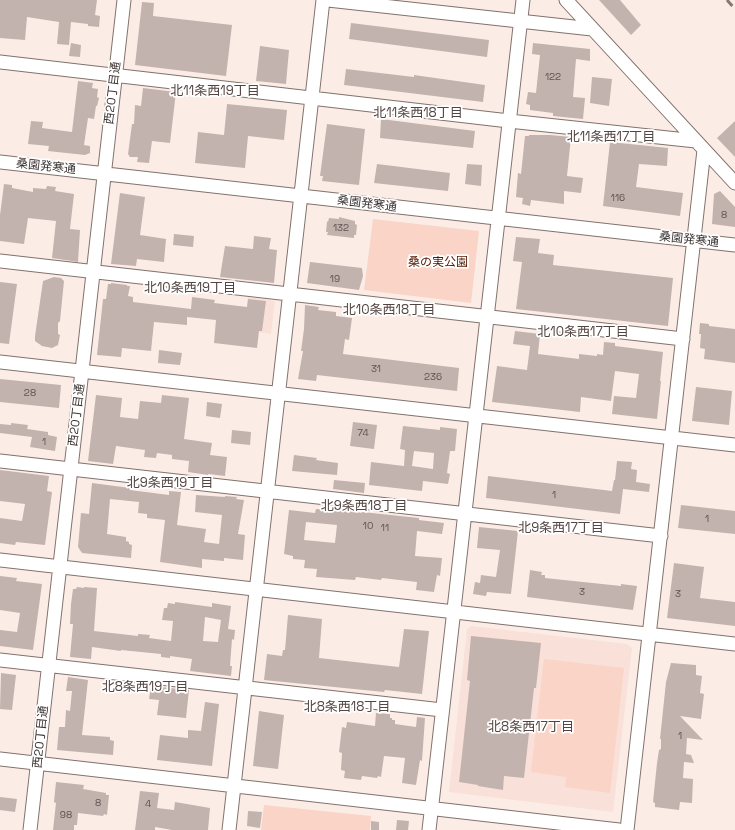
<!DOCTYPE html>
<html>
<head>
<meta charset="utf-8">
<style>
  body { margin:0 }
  canvas { display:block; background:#fcece6 }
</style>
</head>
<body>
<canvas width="735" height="830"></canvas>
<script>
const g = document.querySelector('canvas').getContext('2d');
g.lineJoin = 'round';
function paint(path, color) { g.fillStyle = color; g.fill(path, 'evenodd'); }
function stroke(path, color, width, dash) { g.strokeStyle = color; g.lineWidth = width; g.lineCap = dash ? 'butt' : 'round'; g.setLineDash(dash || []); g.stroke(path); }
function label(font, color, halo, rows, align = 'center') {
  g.font = font + ' "Space Grotesk","Noto Sans JP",sans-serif'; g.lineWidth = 3.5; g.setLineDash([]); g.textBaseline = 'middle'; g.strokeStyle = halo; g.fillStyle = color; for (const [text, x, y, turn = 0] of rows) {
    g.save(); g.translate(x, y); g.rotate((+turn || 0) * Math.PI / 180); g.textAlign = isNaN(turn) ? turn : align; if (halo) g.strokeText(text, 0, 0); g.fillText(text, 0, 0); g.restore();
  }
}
paint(new Path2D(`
  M248 297 275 301 271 334 244 330Z
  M471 626 627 644 632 648 613 812 449 792 467 629Z`), '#f9e0d8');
paint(new Path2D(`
  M373 219 479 231 471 303 364 290Z
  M544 659 624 668 610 793 565 787 566 777 531 772Z
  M264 805 371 816 370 830H261Z`), '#fad4c7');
paint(new Path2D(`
  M0 0H97L95 15 100 16 99 27 88 26V24L71 22 69 45 57 44 59 22 27 17 25 40 0 38Z
  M599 0H620L641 25 631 35Z
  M142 2 154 3 153 16 232 25 226 76 135 65Z
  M351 23 489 40 487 57 349 39Z
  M71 43 81 45 80 57 69 56Z
  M533 43 590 49V61L576 59 573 97 585 98 583 119 553 116V113L530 110V105L526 104 528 92 536 93 540 55 532 54Z
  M260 46 289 50 286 84 256 81Z
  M346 69 414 77V75L485 85 483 102 344 85Z
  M592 77 612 79 609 106 590 103Z
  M78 81 93 83 92 88 98 89 97 97 99 98 97 106H96L94 119 88 118 84 145 90 146V153L85 155 48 151 49 146 28 144 31 121 43 122 42 128 72 132Z
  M143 88 176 92 170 143 152 141 149 163 137 162 138 157H130L128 154 132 124H134L135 105 141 106Z
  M227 104 287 110 284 140 248 136 245 168 195 163 198 132 224 135Z
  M381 119 475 131 473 148 380 138Z
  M735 121V157L717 138Z
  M327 124 365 129 359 185 322 181 323 176H320Z
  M529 135H550L571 137 567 176 583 178 581 193 564 191V204L531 200 530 206 522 204 523 198 516 197 518 173 521 174 525 136H529Z
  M610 142 668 148 667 166 639 164 636 187 683 193 680 216 603 206Z
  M377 164 450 173 448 191 374 183Z
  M467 164 482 165 481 186 465 184Z
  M4 184 12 185V188L33 192V188L46 189 47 186 56 187 55 191 74 194 70 229 80 230 78 262 52 258 56 221 28 218 24 244 0 241V215Z
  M720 191 735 207V227L712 224 714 194Z
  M120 193 145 197 140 235 166 239 164 262 137 259 136 266 111 264Z
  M339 217 355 221V224L357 225 356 235H354V238L327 235 328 232H326L327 221 328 222 329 218 339 219Z
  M174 234 194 236 193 247 173 245Z
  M254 236 271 238 269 249 277 250 274 283 220 277 225 246 253 249Z
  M516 237 540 239 538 253 554 255 553 265 673 278 668 326 516 309 522 262 513 261Z
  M310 262 362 268 363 276 359 290 307 283Z
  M54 277 61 278 64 281 60 321 58 323V334L60 335 58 345 52 348 42 346 35 341V336L43 281Z
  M0 282 17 284 9 344 0 343Z
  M111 283 127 285V286H130L128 296 133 297V302L191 309 192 297 215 300 214 303 247 307 248 299 266 301 262 331H259L257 348 214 343 216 320 187 317V325L154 322 151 351 122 348 121 357 97 355 103 299H106L108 284H111Z
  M305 305 319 307 318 310 336 312V316L352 318 349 340 345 339 343 354 459 368 457 391 317 375 316 381 298 379 303 351H301L304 329Z
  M700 323 709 324V326L735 329V363L704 359 705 349 700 348 701 334H699Z
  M515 331 540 334 538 354 579 359V354L597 356V354L603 355 604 342 615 343V346L663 352 660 381H661L657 419 612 414 614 396 636 398 639 374 615 371 611 401 581 397 580 412 492 402 497 366 527 370 530 346 513 344Z
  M159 350 182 353 180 365 158 363Z
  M0 379 61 385 59 408 0 402Z
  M696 387 732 391 729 425 692 421Z
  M96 395 122 398 120 417 138 419 140 401 161 403 162 395 189 398 184 439 212 443 210 455 227 457 225 476 208 474V475L188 472 189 461 172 459V455L157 453 156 458 144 457 145 450 116 446 113 464 88 461Z
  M207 402 222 404 220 418 206 416Z
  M353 422 377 425 374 449 350 446Z
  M11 423 28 425 27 429 48 432V435L57 437 55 451 30 447 32 437 0 433V424L11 425Z
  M403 426 440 430V427L457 429 455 451H450L447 473 450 474 448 484 423 481 422 491 369 485 371 462 404 466 405 450 400 449ZM414 451 434 453 433 469 412 466Z
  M232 430 251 432 250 445 231 443Z
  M294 455 317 458 316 460 338 463 337 475 292 471Z
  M617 461 632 462 631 469 637 470 636 482 650 484 649 492 623 489 620 514 486 498 488 476 612 491 614 480H615Z
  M0 470 49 476 47 491 52 492 45 545 16 542 15 545 0 543V518L22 521 25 504 0 501Z
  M334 480 365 483 364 493 333 489Z
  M92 483 130 488V490L169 495V491L181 492 177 525 206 529 204 542 219 544 222 515 195 512 196 495 225 497V496L237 497 236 499 244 500 238 534 245 535 243 560 224 558V561L202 559V568L160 562 165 520 147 518V514L138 513 139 502 110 499 107 534 126 537V541L129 542V544L132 545 131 558 82 553 78 547 81 513 89 514Z
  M681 505 735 511V534L678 528Z
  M316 509 338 510 339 509 362 513V512L419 518V520L444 523 442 534 417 531 415 556 442 558 440 576 437 575 434 592 416 590 417 582 382 578 381 580 356 577 355 580 316 577 317 569 304 568 305 560 293 559V556L284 554 289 510 315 513ZM306 522 337 525 335 543 304 540Z
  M479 527 518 531 511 594 487 592 486 596 473 594 475 582 480 583 481 575 496 577 500 550 477 548Z
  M674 563 704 567 700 598 735 602V626L667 618Z
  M530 570 542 572 541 575H545V578L621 586V584L637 586 633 610 527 597Z
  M0 576 17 578 16 581 42 584 33 650 0 646V630L17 632 20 613 0 610Z
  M77 587 84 588V587L97 588 94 631 138 636V634L150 635 149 638 171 641 173 621 162 620 164 608H167L168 603 175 604V602L212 607V603L231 606 228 629 235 630 234 640 232 639 230 666H232L231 676 190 671 192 659 170 656V658L161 657V654L121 650V651L92 647 91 659 70 657 73 624H70L71 604 73 589H76ZM205 617 221 620 218 642 203 641Z
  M288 615 322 619 319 658 399 667 404 629 429 631 422 694 385 690 384 692 264 680 267 654 282 656 283 650H285Z
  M471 636 541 643 536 688H534L524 778 504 776 503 790 478 786V785L459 782 470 681 467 680Z
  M671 663 696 665V675L702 676 700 693 704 694 701 719 680 716 703 740 687 738 686 754 691 755 694 763 684 762 683 778 693 779 692 803 680 802 679 810 655 807V803L653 802 657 763 659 750 661 749V739H660L666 682Z
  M1 673 16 675 12 710 0 709Z
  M68 677 88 680 82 735 110 737V740L114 741 113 755 57 750 59 727H65L66 710 70 711 72 691H66Z
  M151 686 189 690 186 718 157 715 159 700 149 699Z
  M205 702 219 704 212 766 157 760 160 735 188 738V730L201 731Z
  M259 711 284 715 278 769 253 766Z
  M376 713 390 714V718H392V720H395V724L416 727 417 717 425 718 422 761 420 760 416 785 402 783 405 758 384 756 381 777 378 776 377 778 362 776 361 780 344 778 345 771 341 770 342 753 339 752 342 727 346 728 347 722 375 726Z
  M56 782 84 785 83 789 106 793V795H109L107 815 104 814 103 816 78 813 77 825H74V830H53L56 803 54 802Z
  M140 791 159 793 157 808 174 810 175 802 210 808 208 830H172L155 827V830H135Z
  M0 797 17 799 15 812 0 810Z
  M248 811 262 812 260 828 247 826Z
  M397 820 409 821 408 830H396Z
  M371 821 379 822V830H371Z`), '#c3b3ae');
const minor = new Path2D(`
  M328 0 592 29
  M566 0 735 183
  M0 62 509 121 696 141
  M0 162 735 245
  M0 261 683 339
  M0 362 735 445
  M0 461 661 536
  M0 560 735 644
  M0 660 442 710
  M0 759 619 830
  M30 830 124 0
  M229 830 323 0
  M429 830 523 0
  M627 830 704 150`);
stroke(minor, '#81726d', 15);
stroke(minor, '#fff', 13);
stroke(new Path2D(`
  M727 0 735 9`), '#847976', 3, [8, 4]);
label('10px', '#5e5452', null, [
  ["122",553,77],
  ["116",618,198],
  ["8",724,215],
  ["132",341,228],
  ["19",335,279],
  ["31",376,369],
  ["236",433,377],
  ["28",30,393],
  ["74",363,433],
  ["1",44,442],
  ["1",554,495],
  ["1",707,519],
  ["10",368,526],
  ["11",385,528],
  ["3",582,592],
  ["3",678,594],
  ["1",680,736],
  ["8",98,803],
  ["4",148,804],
  ["98",66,815]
]);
label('12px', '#3c3533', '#fff', [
  ["西20丁目通",113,93,-83],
  ["桑園発寒通",46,167,6],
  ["桑園発寒通",367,204,7],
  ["桑園発寒通",689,240,6],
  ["西20丁目通",77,415,-83],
  ["西20丁目通",41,737,-84]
]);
label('12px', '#531801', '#fff', [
  ["桑の実公園",438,263]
]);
label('13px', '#534541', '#fff', [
  ["北11条西19丁目",215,91],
  ["北11条西18丁目",418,113],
  ["北11条西17丁目",611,137],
  ["北10条西19丁目",190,288],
  ["北10条西18丁目",389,310],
  ["北10条西17丁目",583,332],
  ["北9条西19丁目",170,483],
  ["北9条西18丁目",364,506],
  ["北9条西17丁目",561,528],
  ["北8条西19丁目",145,687],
  ["北8条西18丁目",347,707],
  ["北8条西17丁目",531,727]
]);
</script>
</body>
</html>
